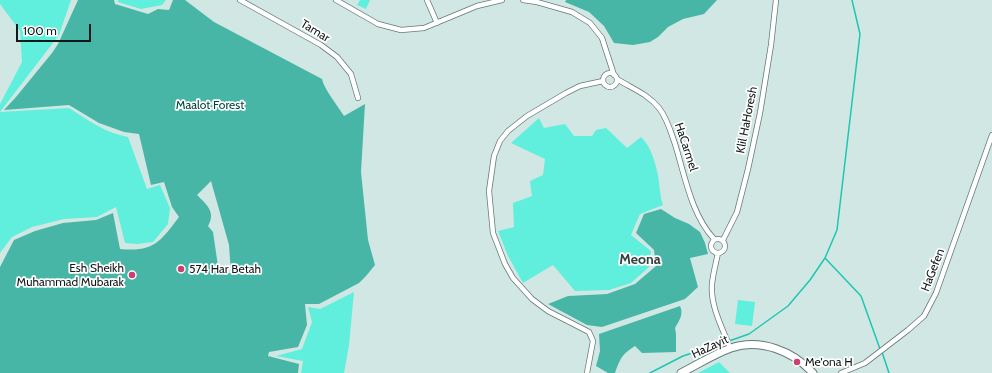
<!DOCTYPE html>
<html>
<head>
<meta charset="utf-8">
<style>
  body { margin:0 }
  #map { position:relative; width:992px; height:373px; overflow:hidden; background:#d1e7e3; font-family:Cabin,sans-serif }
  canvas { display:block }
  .scale { position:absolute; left:16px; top:24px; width:75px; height:18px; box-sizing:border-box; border:2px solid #121a19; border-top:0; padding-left:5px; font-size:12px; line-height:14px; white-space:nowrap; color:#121a19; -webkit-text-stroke:3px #fff; paint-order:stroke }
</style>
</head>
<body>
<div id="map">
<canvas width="992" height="373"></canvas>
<div class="scale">100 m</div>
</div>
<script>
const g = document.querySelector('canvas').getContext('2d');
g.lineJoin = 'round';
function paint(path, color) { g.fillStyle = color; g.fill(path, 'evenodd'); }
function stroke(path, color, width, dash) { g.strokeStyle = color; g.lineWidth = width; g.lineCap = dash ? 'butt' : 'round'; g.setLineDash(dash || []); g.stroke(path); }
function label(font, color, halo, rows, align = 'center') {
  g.font = font + ' Cabin,sans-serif'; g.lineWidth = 3.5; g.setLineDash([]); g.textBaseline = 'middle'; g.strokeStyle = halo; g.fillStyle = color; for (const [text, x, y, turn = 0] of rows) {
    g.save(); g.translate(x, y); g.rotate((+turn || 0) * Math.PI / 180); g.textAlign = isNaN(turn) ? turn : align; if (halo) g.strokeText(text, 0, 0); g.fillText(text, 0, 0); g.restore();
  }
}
paint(new Path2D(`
  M0 0H71L59 35 0 112V104L22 62 20 31 0 4Z
  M118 0H166L162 5 141 9 118 2Z
  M360 0H370L366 9 357 5Z
  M69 108C88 120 105 133 128 137L147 189 160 185 170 208 168 224 153 242 137 244 125 243 116 207 97 217 64 219 32 227 12 237 0 253V112Z
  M539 118 544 128 565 124 574 136H592L596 130 606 128 627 148 641 137C650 146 654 158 657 171 660 182 659 194 663 205L640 214 631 235 651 251 649 267 631 283 609 290 575 291 553 265 523 283 508 256 498 231 514 227 513 203 532 196 530 181 543 175 545 159 511 143Z
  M354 292 349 345 344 373H301L303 361 276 356 302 349 312 322 308 307 320 309Z
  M738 300 755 302 752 326 735 324Z
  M719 362 730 373H698Z`), '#5fefdc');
paint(new Path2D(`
  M78 0H114L115 4 148 14 158 9 169 10 173 0H185L214 22 322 79C324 89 338 106 344 116L365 104 361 172 368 240 375 265 366 276 359 283 319 304H305L307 325 298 347 269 352 268 356 299 364 298 373H0V267L14 240 35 231 63 223 96 220 113 213 120 249C154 252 160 242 179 217L172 207 164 182 151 185 139 134 124 132 99 123 69 105 4 110 16 97 52 53 58 44ZM211 181 229 245 231 273H219L213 232 208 226C216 212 207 205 197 195Z
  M566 0H717L704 14 683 19 668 27 658 37 650 42 633 45 614 43 604 26 589 12 565 2Z
  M661 209 675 218 689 224 700 232 705 243 708 254 690 258 698 287 685 299 602 327 587 325 548 304 568 296 607 294 635 284 656 266 654 250 636 233 644 214Z
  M680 306C684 314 679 321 675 328L676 334V352L642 353 635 346C622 354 620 359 615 373H608L596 366 600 351 599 334Z`), '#48b6a7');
stroke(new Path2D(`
  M825 258 861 296 880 349
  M729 341 749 334 788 306 810 280 825 258 837 230 860 34 852 0
  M882 352 889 373
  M650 373 683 356 725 342`), '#1dc6b3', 1.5);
const street = new Path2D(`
  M240 0 321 45 337 57 351 74 358 98
  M336 0 378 24 401 30 424 28 477 6 502 0
  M427 0 437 23
  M523 0 537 2 572 12 590 23 602 38 614 75
  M603 80a7 7 0 1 1 14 0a7 7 0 1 1-14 0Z
  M617 79C631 88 648 94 659 108 667 118 671 132 675 144 685 176 691 214 714 239
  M711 246a7 7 0 1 1 14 0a7 7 0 1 1-14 0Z
  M723 240 737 212 748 169 760 113 771 45 776 0
  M718 253C716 263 713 274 712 284 710 306 723 329 730 348
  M587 373 593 341 589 332 548 311 532 299 513 278 505 264 493 233 489 191 494 156 500 141 508 131 527 116 566 93 580 86 603 81
  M841 373 865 363 908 330 924 316 936 293 992 135`);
const secondary = new Path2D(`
  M681 373C697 365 714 354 731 348 760 338 793 351 813 373`);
stroke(street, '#657975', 6);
stroke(secondary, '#657975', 9);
stroke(street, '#fff', 4.5);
stroke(secondary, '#fff', 7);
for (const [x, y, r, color] of [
  [181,269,4,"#cb3f71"],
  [132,275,4,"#cb3f71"],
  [797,362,4,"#cb3f71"]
]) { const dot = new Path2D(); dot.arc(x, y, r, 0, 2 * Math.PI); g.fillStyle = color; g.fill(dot); stroke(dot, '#fff', 1.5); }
label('12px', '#121a19', '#fff', [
  ["Tamar",315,31,31],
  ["Klil HaHoresh",747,120,-79],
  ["HaCarmel",686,147,72],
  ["HaGefen",933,270,-69],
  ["HaZayit",710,347,-25]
]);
label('12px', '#00453d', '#fff', [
  ["Maalot Forest",210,105]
]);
label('12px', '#121a19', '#fff', [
  ["Esh Sheikh",124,268,"right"],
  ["Muhammad Mubarak",124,282,"right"],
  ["574 Har Betah",189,269],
  ["Me'ona H",805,362]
], 'left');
label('bold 14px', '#314440', '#fff', [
  ["Meona",640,260]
]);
</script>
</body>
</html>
